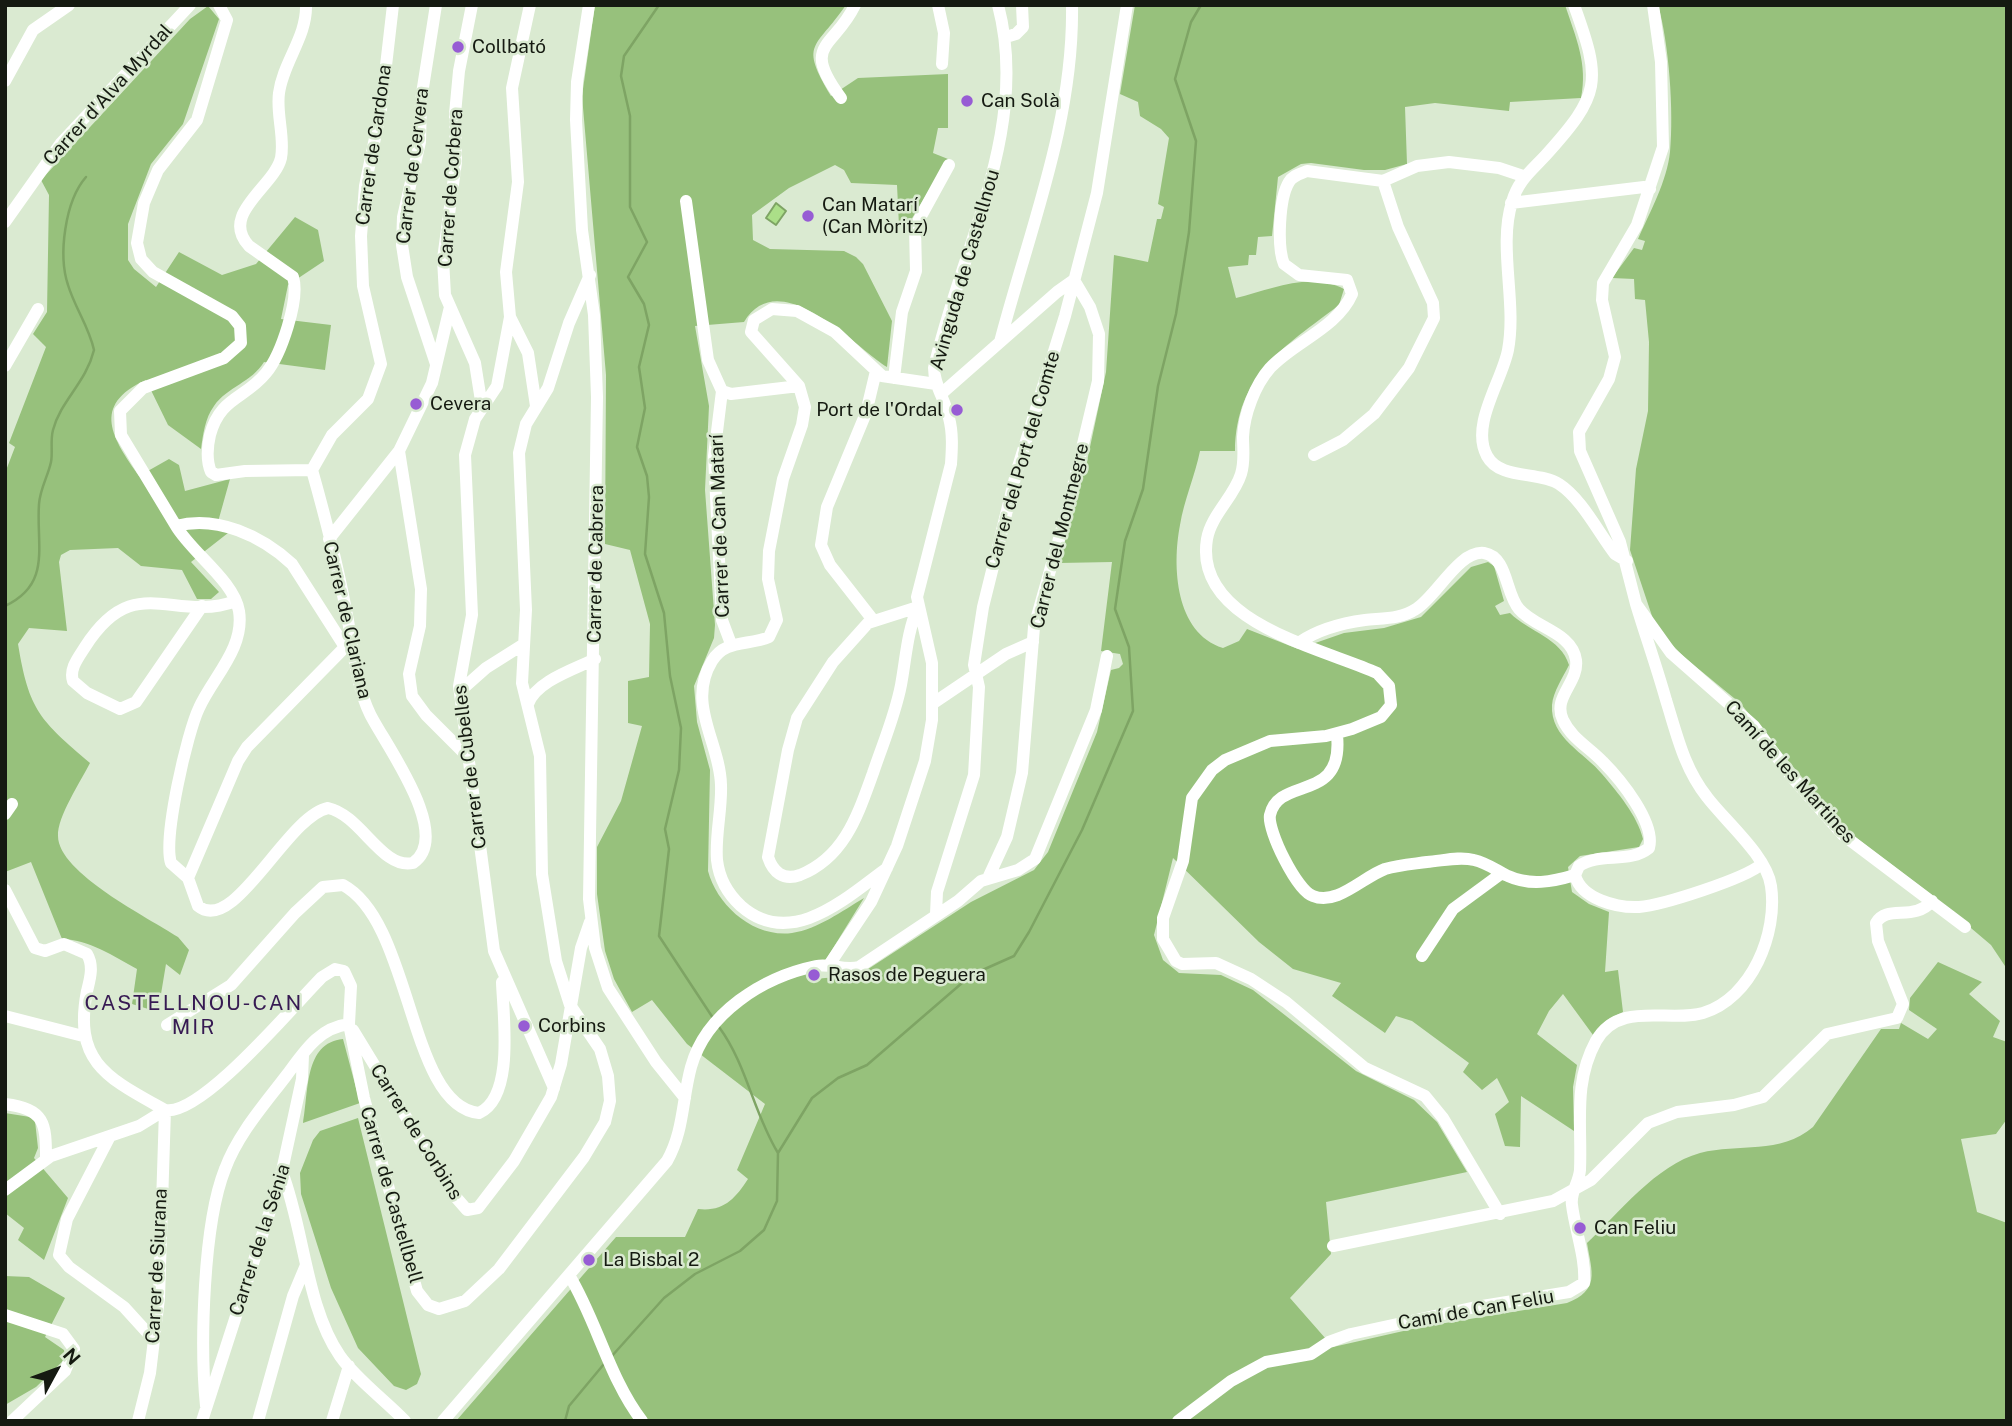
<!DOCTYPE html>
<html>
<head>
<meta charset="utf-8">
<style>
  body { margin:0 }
  #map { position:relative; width:2012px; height:1426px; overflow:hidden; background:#daead1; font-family:"Public Sans",sans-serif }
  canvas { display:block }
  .frame { position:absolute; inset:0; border:7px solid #151a11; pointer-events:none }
  .north { position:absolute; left:21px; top:1335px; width:70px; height:70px; -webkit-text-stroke:5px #daead1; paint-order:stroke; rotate:49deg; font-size:19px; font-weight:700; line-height:28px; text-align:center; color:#151a11 }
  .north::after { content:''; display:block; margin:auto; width:24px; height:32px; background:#151a11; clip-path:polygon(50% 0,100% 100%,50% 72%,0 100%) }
</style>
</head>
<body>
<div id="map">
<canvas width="2012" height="1426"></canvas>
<div class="frame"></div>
<div class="north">N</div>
</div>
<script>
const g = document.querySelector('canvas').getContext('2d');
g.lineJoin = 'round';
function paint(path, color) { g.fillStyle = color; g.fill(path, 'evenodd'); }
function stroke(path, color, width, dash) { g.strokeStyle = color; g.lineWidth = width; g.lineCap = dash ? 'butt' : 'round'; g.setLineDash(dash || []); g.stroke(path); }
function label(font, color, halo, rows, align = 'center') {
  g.font = font + ' "Public Sans",sans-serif'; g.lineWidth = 5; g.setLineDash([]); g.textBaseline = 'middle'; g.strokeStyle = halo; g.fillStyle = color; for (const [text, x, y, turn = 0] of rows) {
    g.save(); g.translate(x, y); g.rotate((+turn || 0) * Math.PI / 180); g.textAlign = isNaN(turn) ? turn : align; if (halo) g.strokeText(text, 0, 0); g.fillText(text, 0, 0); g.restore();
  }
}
paint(new Path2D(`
  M595 5H846C815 50 799 42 831 96L858 78 948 74V128H938L933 153 948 159 911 220 899 226 897 185 851 183 844 170 835 165 789 188 752 215 753 240 770 249 844 251 856 257 863 264 892 321 887 367C854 346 779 263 744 322L695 326 709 406 705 490 715 625 714 638 694 686 697 722 710 770 708 871C717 905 753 938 792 933 818 929 842 911 864 898L814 979 859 975 971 902 1034 870 1048 852 1097 732 1111 670 1119 668 1123 664 1120 654 1101 651 1112 562 1059 563 1087 461 1106 372 1114 255 1148 262 1157 219H1161L1164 207 1158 204 1169 138 1161 129 1140 116 1138 102 1120 94 1135 5H1565C1576 38 1588 64 1581 98L1510 102 1509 111 1435 103 1405 107 1407 164 1385 170H1364L1311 163 1301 164 1278 177 1272 236 1258 237 1256 255H1249L1248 265 1228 267 1236 298C1270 290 1309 271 1344 289L1339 305C1284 347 1236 375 1235 451H1200C1195 476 1184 500 1180 525 1172 566 1175 633 1223 648L1239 641 1247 629 1298 649 1344 633 1384 628 1421 617 1471 567 1488 562 1494 566 1504 601 1495 606 1500 615 1510 613C1529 632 1561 638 1569 665 1563 677 1553 692 1552 705 1550 738 1585 753 1602 774 1618 793 1637 815 1643 839L1639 847 1580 856 1568 867 1572 892 1589 904 1609 912 1605 972 1618 970 1623 1012 1607 1020 1593 1035 1563 994 1549 1011 1537 1034 1577 1065 1573 1087 1574 1131 1521 1096 1520 1147 1505 1146 1495 1114 1509 1102 1497 1078 1482 1090 1463 1072 1469 1063 1412 1021 1396 1016 1385 1033 1332 996 1341 983 1293 969 1259 942 1173 858 1154 935 1163 960 1179 973 1221 975 1253 990 1356 1071 1414 1100 1437 1122 1467 1172 1326 1202 1331 1254 1290 1298 1333 1347 1421 1327 1567 1303C1600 1290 1592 1273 1587 1243 1619 1213 1656 1165 1700 1153 1739 1143 1780 1155 1813 1127L1881 1029H1899L1901 1023 1928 1039 1937 1029 1909 1010 1910 998 1938 962 1982 982 1969 994 2000 1021 1993 1037 2007 1042V1119L1996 1134 1961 1139 1977 1212 2007 1223V1421H456L616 1237H685L698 1209C723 1212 735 1199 748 1179L737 1170 765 1104 687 1044 652 1000 632 1012 614 979 605 951 597 894V847L621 801 642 726 628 723V681L649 677 650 624 630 550 605 544 606 375 582 96Z
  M1658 5H2007V969L1991 945 1932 895 1846 830 1740 703 1684 657 1656 628 1630 550 1636 469 1648 411 1649 342 1645 300 1635 299 1634 279 1612 278 1634 248 1642 250 1645 241 1638 239C1650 212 1667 181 1670 152 1674 112 1669 43 1658 5Z
  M208 6 219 19 183 124 151 164 128 224V260L134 269 156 287 179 252 222 275 256 264 295 217 318 230 324 261 288 285 281 319 331 325 325 370 264 362C252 382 227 387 214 406 205 418 203 435 201 449L168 425 146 380C90 405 113 439 139 476L169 459 179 465 185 491 230 479 216 529 228 533 191 562 219 592 211 599H197L182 570 141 566 118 548 70 550 61 555 59 562 67 631 29 628 18 644C29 711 40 720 90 763 81 781 57 817 58 836 58 873 149 918 178 937L189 950 180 975 166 964 158 1012 132 1004 137 969C113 956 90 940 62 939L31 862 5 872V473L15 447 9 443 46 347 33 334 47 312 49 195 41 180 190 19Z
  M343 1039 360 1103 303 1123C309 1091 304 1043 343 1039Z
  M5 1113 30 1117 35 1121 38 1148 34 1158 68 1198 44 1260 18 1240 24 1228 5 1213Z
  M358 1118 421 1374 417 1384 406 1390 394 1386 358 1348 331 1288 301 1194 300 1173 313 1140 320 1131Z
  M5 1276 29 1277 65 1298 45 1337 64 1350 65 1359 36 1387 5 1405Z`), '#97c17c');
const water = new Path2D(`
  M776 203 786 211 776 225 766 218Z`);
paint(water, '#abdf88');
stroke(water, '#7ea464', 2);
stroke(new Path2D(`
  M659 5 624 56 621 76 630 116V207L647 242 628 277 644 304 649 325 639 367 645 408 637 447 647 476 649 497 645 554 664 613 670 676 681 728 679 770 665 829 669 849 659 936 713 1018
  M5 606C52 584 36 546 39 504 40 489 48 476 51 462 53 452 50 441 53 430 61 400 86 383 94 350 89 327 75 308 68 285 58 255 65 201 86 177
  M719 1027C747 1065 753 1112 778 1153
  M611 1357 664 1298 695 1274 740 1251 764 1230 777 1201 778 1153 812 1098 838 1078 867 1065 962 983 978 972 1014 956 1029 932 1082 830 1133 711 1129 647 1115 609 1125 541 1143 489 1158 386 1176 314 1189 232 1196 141 1175 79 1191 22 1201 5
  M565 1421 569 1406 604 1364`), '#7ea464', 2.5);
stroke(new Path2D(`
  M306 5C307 37 283 62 279 93 276 114 285 137 281 158 274 187 219 214 249 246L293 277C300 299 281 355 266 373 245 399 220 397 210 435 207 448 206 460 211 472L216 475 245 471 312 470
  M436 5 421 100 420 142 403 217 402 245 407 277 436 364
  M472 5 459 71 455 114 456 162 443 259 445 295 475 363 482 407
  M530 5 512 88 518 182 506 272 510 317 528 353 536 406
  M589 5 577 82 576 120 582 230 594 315 597 397 589 899 595 948 608 988 656 1062 685 1098
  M938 5 944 33 942 64
  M1574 5C1602 82 1601 94 1545 156 1530 172 1518 181 1512 202 1498 247 1517 302 1508 350 1502 381 1470 425 1487 456 1500 480 1538 471 1559 484 1582 499 1598 532 1615 554L1627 561
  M1653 5 1661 62 1663 147 1637 225 1603 283 1602 300 1615 357 1609 379 1579 432 1580 451 1620 542 1636 604 1671 653 1754 726 1791 776 1843 835 1965 927
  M1006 37 1016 34 1023 27 1022 5
  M5 81 33 30 69 5
  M841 98C800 43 834 49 855 5
  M686 201 708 360 722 391 714 456 722 620 731 644
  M1511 203 1644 187 1650 189
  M5 222 61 143 190 5
  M510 317 497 386 475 419 465 455 472 615 459 686 494 951 554 1088
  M1000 342C1029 231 1074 122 1072 5
  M5 366 38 309
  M894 378 902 312 916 271 915 227 949 165
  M722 391 731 394 799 386
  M941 394 1057 292 1074 280 1090 307 1099 334 1098 381 1068 507 1034 627 1022 773 1007 837 989 876
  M399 451 421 589 420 626 409 674 412 696 426 715 468 757
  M1314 455 1343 440 1374 414 1409 368 1434 318 1433 303 1398 227 1383 181
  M312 470 332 435 368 399 381 364 363 286 361 236 365 186 381 109 393 5
  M176 526 121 435 120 411 143 388 224 358 241 343 240 326 232 316 153 272 141 259 137 243 144 203 158 170 197 120 227 20 219 5
  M329 539 399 451 432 383 450 307
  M202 606 136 702 120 709 87 693 73 681C69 669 78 658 85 647 135 569 172 624 236 601
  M918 607C907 632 906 658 901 685 895 716 883 743 873 773 858 814 845 857 800 875 783 881 773 872 768 857L788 750 797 718 833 662 868 623Z
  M873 620 830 565 821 545 827 507 866 413 876 371
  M1300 642C1319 629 1343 623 1365 620 1383 618 1401 619 1416 609 1437 596 1459 550 1484 553 1508 557 1505 593 1519 609 1535 628 1572 632 1576 660 1579 683 1552 697 1563 720 1571 738 1590 748 1603 762 1620 779 1656 823 1649 848 1629 864 1600 852 1579 866L1575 875C1581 899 1617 908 1639 907 1663 905 1744 879 1762 864
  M460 691 486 668 524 644
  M528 704C536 681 575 669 595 659
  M932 704 1006 654 1033 642
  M1337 735C1344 804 1279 775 1270 815 1267 830 1297 891 1313 896 1337 906 1363 877 1385 869 1399 865 1413 864 1427 862 1442 861 1459 856 1474 860 1487 863 1496 870 1508 876 1530 886 1552 882 1575 875
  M5 814 12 804
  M887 868C846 898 791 950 741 906 728 894 719 878 717 860 715 835 722 810 721 785 720 742 686 704 712 661 725 639 748 646 769 637L777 620 768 579 769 551 783 479 802 425 805 407 799 386 751 332 754 320 772 309 797 311 835 332 882 376 936 384
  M188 878 198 906C234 936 287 816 328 808 361 815 382 870 413 863 454 835 384 743 370 714 355 683 353 644 346 610 337 563 325 516 312 470
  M188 878 171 863C163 838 187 733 199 708 213 677 245 648 239 611 234 581 192 553 176 526 217 515 262 536 292 564L345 647
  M188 878 238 761 247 747 349 643
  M5 890 35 948 45 951 64 944 87 954C94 966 90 979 87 991 73 1063 108 1078 165 1110 201 1117 294 1005 322 977L335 969 344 971 351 986 349 1024 364 1098 417 1291 428 1305 439 1309 465 1301 499 1269 584 1157 605 1122 610 1101 608 1076 600 1049 570 1005 556 961 542 874 540 756 522 683 526 610 519 453 526 424 548 388 569 323 590 275
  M936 914 937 892 974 775 979 687 974 665 983 607 1017 470 1065 316 1097 193 1127 5
  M1422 956 1453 909 1502 873
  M829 965 871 902 897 846 925 761 932 720V663L917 597 951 464C952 449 953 433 949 418 946 401 934 386 934 368 960 250 1031 129 998 5
  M5 1016 83 1036
  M167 1025 231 985 295 913 323 887 343 885C413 923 408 1106 479 1113 515 1097 503 1015 502 982
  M353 1030 453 1194 467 1210 478 1208 514 1161 551 1097 561 1064 581 948 590 922
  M5 1104C45 1109 46 1123 46 1159
  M110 1136 67 1219 59 1255 69 1267 124 1307 154 1340
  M282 1172C304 1228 306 1307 340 1356 357 1380 385 1400 405 1421
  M5 1190 51 1156 139 1126 165 1110
  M1500 1214 1443 1118 1425 1096 1365 1068 1286 1002 1251 979 1216 963 1182 964 1176 961 1163 939V918L1183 861 1192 798 1212 770 1225 760 1270 741 1326 736 1352 729 1381 717 1391 705 1389 686 1377 673C1322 648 1193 622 1207 539 1211 515 1234 497 1241 474 1245 461 1243 449 1243 437 1244 414 1255 385 1270 368 1294 342 1337 328 1352 294L1347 280 1299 275 1284 264C1277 247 1279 198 1289 182 1293 175 1300 174 1307 171L1383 181 1417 166 1449 162 1499 168 1523 176
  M1333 1246 1553 1201 1591 1180 1648 1123 1677 1112 1734 1105 1763 1097 1827 1034 1897 1018 1903 1004 1878 941 1876 923C1887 904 1914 922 1932 901
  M569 1275C597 1321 609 1378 642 1421
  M5 1315 63 1334 74 1349 65 1371 12 1421
  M206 1406C200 1346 203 1224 225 1169 238 1134 264 1105 286 1076 304 1052 318 1028 349 1024
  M138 1421 150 1373 159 1298 165 1110
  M202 1421 280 1180 302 1079 303 1055
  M258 1421 293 1296 306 1265
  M332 1421 349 1366
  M443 1421 667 1161C684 1131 682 1100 691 1067 706 1013 763 977 816 966 831 963 844 971 859 967L958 901 981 881 1018 870 1035 859 1096 710 1107 656
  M1178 1421 1231 1381 1266 1362 1311 1354 1329 1342 1351 1334 1476 1307 1569 1292 1584 1283C1586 1258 1575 1230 1572 1205 1570 1192 1579 1183 1580 1170 1582 1124 1573 1083 1596 1041 1619 1000 1669 1023 1703 1013 1752 998 1778 933 1771 886 1767 856 1725 821 1707 797 1684 768 1677 735 1666 700 1657 668 1646 637 1636 604`), '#fff', 12);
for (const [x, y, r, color] of [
  [458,47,7,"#975cd4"],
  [967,101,7,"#975cd4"],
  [808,216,7,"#975cd4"],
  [416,404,7,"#975cd4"],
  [957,410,7,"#975cd4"],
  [814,975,7,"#975cd4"],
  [524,1026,7,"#975cd4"],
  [1580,1228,7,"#975cd4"],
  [589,1260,7,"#975cd4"]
]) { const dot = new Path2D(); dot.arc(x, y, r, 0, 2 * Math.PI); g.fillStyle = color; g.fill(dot); stroke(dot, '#daead1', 2.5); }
label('19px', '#151a11', '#daead1', [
  ["Collbató",472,47],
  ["Can Solà",981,101],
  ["Can Matarí",822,205],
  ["(Can Mòritz)",822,227],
  ["Cevera",430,404],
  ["Port de l'Ordal",943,410,"right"],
  ["Rasos de Peguera",828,975],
  ["Corbins",538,1026],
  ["Can Feliu",1594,1228],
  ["La Bisbal 2",603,1260]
], 'left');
label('19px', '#151a11', '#daead1', [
  ["Carrer d'Alva Myrdal",108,95,-48],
  ["Carrer de Cardona",374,145,-82],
  ["Carrer de Cervera",413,166,-83],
  ["Carrer de Corbera",451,188,-86],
  ["Avinguda de Castellnou",965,270,-74],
  ["Carrer del Port del Comte",1023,460,-74],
  ["Carrer de Can Matarí",720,526,-92],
  ["Carrer del Montnegre",1060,536,-76],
  ["Carrer de Cabrera",596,564,-89],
  ["Carrer de Clariana",347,620,77],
  ["Carrer de Cubelles",470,767,-97],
  ["Camí de les Martines",1790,772,48],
  ["Carrer de Corbins",416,1132,58],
  ["Carrer de Castellbell",391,1195,74],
  ["Carrer de la Sénia",260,1240,-72],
  ["Carrer de Siurana",157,1266,-87],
  ["Camí de Can Feliu",1476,1310,-10]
]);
g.letterSpacing = '2px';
label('21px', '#371a53', '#daead1', [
  ["CASTELLNOU-CAN",194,1004],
  ["MIR",194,1028]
]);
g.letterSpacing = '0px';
</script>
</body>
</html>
